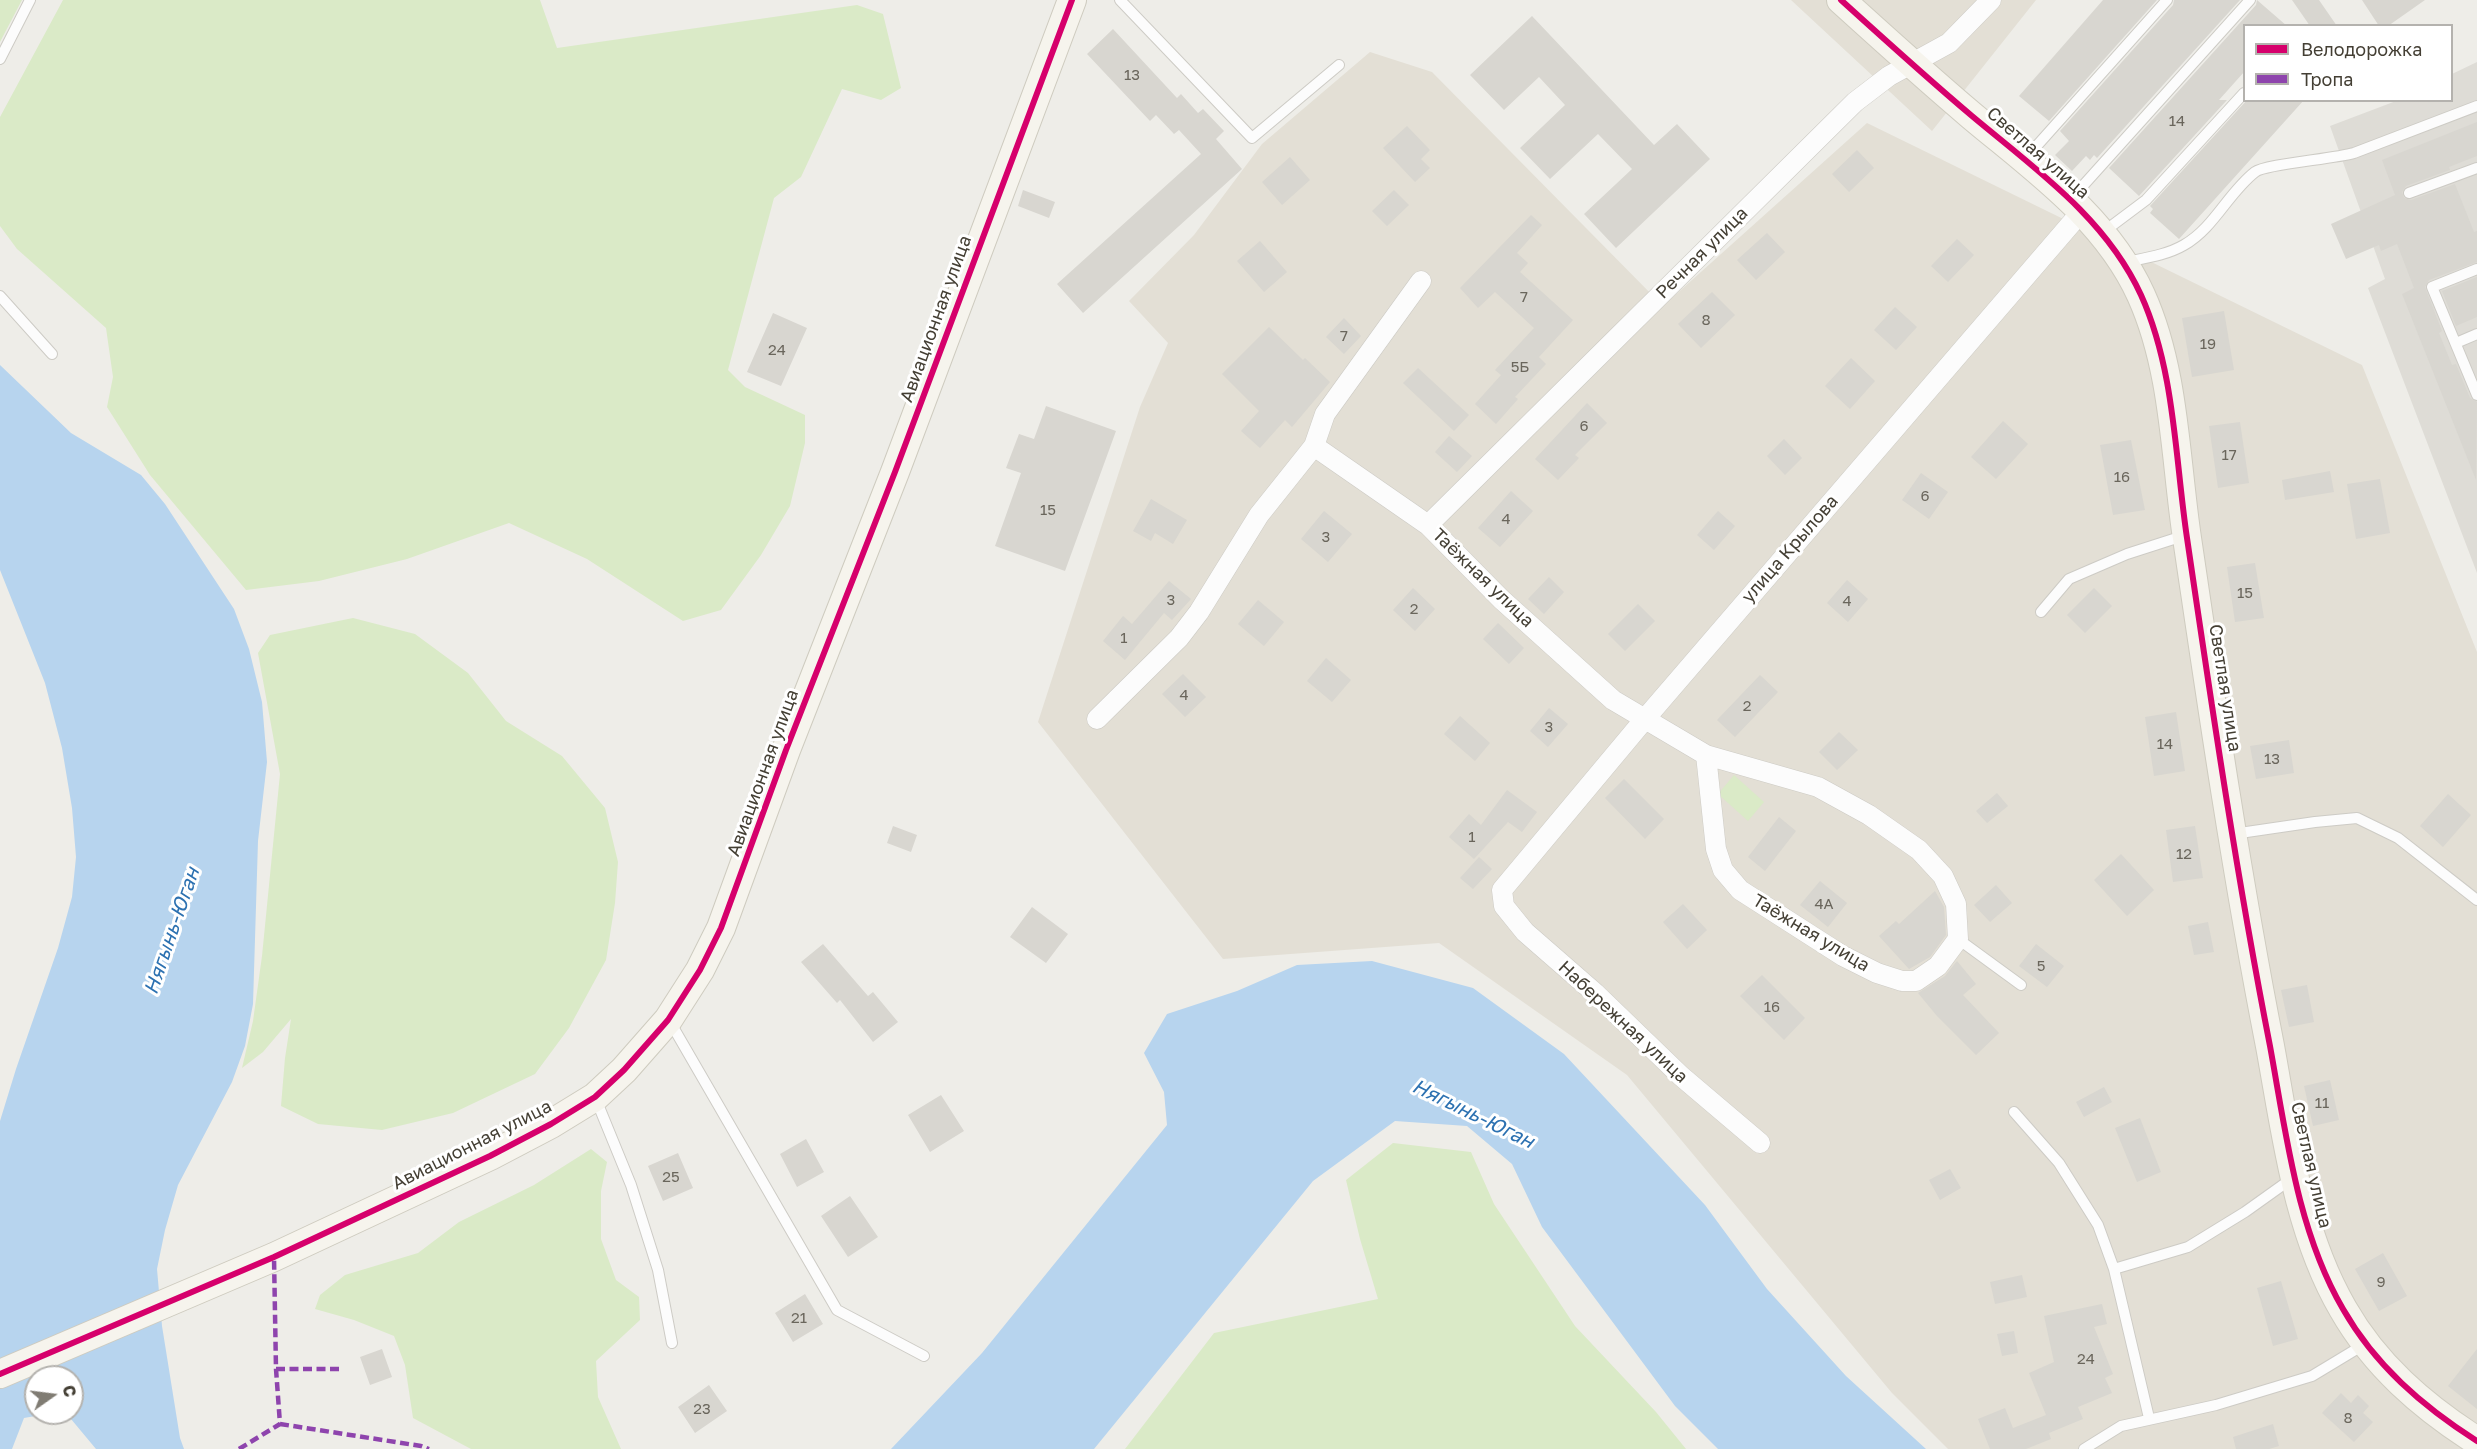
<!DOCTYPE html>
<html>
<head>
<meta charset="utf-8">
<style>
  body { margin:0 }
  #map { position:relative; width:2477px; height:1449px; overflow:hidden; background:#eeede8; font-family:"Golos Text",sans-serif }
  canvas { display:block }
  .legend { position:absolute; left:2243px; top:24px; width:210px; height:78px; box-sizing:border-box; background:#fff; border:2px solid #b4b2ae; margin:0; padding:8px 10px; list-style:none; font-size:18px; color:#443f34 }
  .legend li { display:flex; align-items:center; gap:12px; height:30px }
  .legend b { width:30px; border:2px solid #b4b2ae }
  .north { position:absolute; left:24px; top:1365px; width:60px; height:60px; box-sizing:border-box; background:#fff; border:2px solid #b4b2ae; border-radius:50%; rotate:76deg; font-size:16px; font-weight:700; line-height:24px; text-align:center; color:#443f34 }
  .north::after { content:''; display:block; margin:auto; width:21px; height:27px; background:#807c73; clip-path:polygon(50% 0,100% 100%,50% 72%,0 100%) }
</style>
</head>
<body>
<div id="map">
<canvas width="2477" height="1449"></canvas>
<ul class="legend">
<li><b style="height:8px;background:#d6006c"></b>Велодорожка</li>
<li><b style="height:8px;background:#8e44ad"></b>Тропа</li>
</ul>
<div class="north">С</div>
</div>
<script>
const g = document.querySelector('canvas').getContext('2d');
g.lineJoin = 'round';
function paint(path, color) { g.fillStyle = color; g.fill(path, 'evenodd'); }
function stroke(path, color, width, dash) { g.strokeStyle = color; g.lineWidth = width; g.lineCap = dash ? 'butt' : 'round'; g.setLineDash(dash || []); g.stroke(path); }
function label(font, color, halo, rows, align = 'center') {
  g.font = font + ' "Golos Text",sans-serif'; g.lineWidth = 6; g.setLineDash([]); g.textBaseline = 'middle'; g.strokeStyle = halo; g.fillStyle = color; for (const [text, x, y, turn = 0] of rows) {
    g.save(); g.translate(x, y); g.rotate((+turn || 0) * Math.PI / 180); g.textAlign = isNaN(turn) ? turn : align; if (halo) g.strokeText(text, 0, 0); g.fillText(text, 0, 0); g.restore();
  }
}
paint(new Path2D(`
  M1791 0H2036L1932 131Z
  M1370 52 1432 72 1663 306 1867 123 2362 365 2477 652V1449H1948L1892 1393 1627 1075 1439 943 1223 959 1038 722 1140 407 1168 343 1129 301 1194 235 1262 144Z`), '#e3dfd5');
paint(new Path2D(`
  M2477 62V573L2368 288 2385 279 2330 126 2396 101 2452 100V74Z`), '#dedcd6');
paint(new Path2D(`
  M0 0H22L0 42Z
  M63 0H540L557 48 857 5 883 14 901 88 881 100 842 89 801 177 774 198 728 370 745 387 805 415V443L790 506 761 555 721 610 683 621 587 559 509 523 407 559 319 581 246 590 150 475 107 407 113 377 106 328 17 249 0 226V117Z
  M353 618 415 634 468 673 506 721 562 756 605 808 618 862 615 903 606 960 569 1028 535 1074 453 1113 382 1130 318 1124 281 1106 285 1058 291 1019 263 1052 242 1068 253 1021 262 956 280 774 258 653 270 635Z
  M1734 775 1764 802 1748 821 1718 794Z
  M1393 1143 1471 1152 1494 1204 1575 1326 1656 1412 1686 1449H1125L1214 1333 1378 1299 1360 1239 1346 1180Z
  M591 1149 607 1162 601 1191V1239L616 1280 639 1297 640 1320 596 1361 598 1397 621 1449H471L413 1418 405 1365 394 1336 354 1320 315 1309 320 1295 345 1275 418 1253 459 1222 534 1185Z`), '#daeac7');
paint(new Path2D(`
  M0 365 71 433 141 475 165 504 234 609 249 649 262 702 267 762 258 841 253 1004 245 1046 232 1082 178 1185 165 1230 157 1269 162 1326 180 1438 184 1449H96L66 1413H72V1377H36V1413H52L24 1418 12 1449H0V1121L16 1069 58 948 72 897 76 857 72 808 62 748 45 683 0 570Z
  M1372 961 1473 988 1564 1054 1705 1205 1767 1289 1846 1376 1926 1449H1718L1675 1406 1542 1227 1512 1164 1467 1126 1395 1121 1313 1181 1094 1449H891L982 1353 1167 1125 1164 1092 1144 1053 1167 1014 1237 991 1297 965Z`), '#b7d4ee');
paint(new Path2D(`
  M2103 0H2157L2049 121 2019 96Z
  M2174 0H2240L2097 158 2094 155 2090 160 2086 156 2072 171 2055 155 2069 141 2060 131 2173 5Z
  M2257 0 2287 26H2244V72L2219 100H2227L2139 196 2109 168 2256 5Z
  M2292 0H2319L2337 26H2310Z
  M2362 0H2425L2388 26H2379Z
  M1532 16 1654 145 1677 124 1710 159 1616 248 1584 214 1632 169 1598 134 1550 179 1520 148 1565 105 1539 77 1504 110 1470 75Z
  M1113 29 1177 98 1181 94 1198 113 1203 109 1224 131 1216 139 1242 169 1083 313 1057 284 1201 154 1179 130 1174 134 1156 115 1150 121 1087 54Z
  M2247 100H2304L2179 239 2150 213 2153 209 2150 206Z
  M2477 122V156L2449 167 2450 170 2406 186 2402 192 2404 198 2411 200 2455 184 2474 232 2477 231V262L2429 280 2425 287 2442 331 2439 333 2452 365 2456 364 2470 398 2477 402 2476 480 2402 294 2414 288 2397 244 2381 251 2379 245 2346 259 2331 224 2395 195 2382 160Z
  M1407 126 1430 150 1421 159 1430 168 1415 182 1383 148Z
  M1857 150 1874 168 1849 192 1832 174Z
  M1290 157 1310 180 1282 205 1262 182Z
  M1023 190 1055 202 1049 218 1018 206Z
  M1394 190 1409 205 1387 226 1372 211Z
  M1531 215 1542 225 1517 253 1528 263 1520 272 1573 320 1539 357 1546 364 1515 397 1518 399 1496 424 1475 404 1501 375 1495 370 1534 328 1495 292 1478 308 1460 288Z
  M1767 233 1785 252 1756 280 1737 260Z
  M1957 239 1974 255 1948 282 1931 266Z
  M1260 241 1287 272 1264 292 1237 261Z
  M2477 277V317L2456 326 2442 291Z
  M1712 292 1735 315 1701 348 1678 324Z
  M1895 307 1917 327 1896 350 1874 330Z
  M2224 311 2234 370 2192 377 2182 318Z
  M773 313 807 328 781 386 747 372Z
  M1344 318 1361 336 1344 354 1326 337Z
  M1269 327 1303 360 1305 358 1330 382 1292 427 1285 420 1260 448 1241 431 1259 411 1222 374Z
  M1851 358 1875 381 1850 409 1825 386Z
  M1418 368 1469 415 1454 431 1403 383Z
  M1587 403 1607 423 1575 455 1579 458 1558 480 1535 459Z
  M1046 406 1116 431 1065 571 995 546 1021 473 1006 468 1019 434 1034 439Z
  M2003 421 2028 444 1996 479 1971 457Z
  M2240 422 2249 483 2218 488 2209 426Z
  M1449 436 1472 456 1457 472 1435 452Z
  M1784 439 1802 458 1785 475 1767 456Z
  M2131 440 2145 510 2113 515 2100 445Z
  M2330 471 2334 492 2285 500 2282 480Z
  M1921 473 1948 492 1929 519 1902 500Z
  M2380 479 2390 533 2356 539 2347 484Z
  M1511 491 1533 511 1500 547 1478 528Z
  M1151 499 1187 520 1173 544 1155 533 1151 541 1133 531Z
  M1324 511 1352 534 1328 562 1301 539Z
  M1718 511 1735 526 1714 550 1697 535Z
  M2255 563 2264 618 2235 622 2227 567Z
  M1549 577 1564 592 1544 614 1528 599Z
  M1847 580 1868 599 1848 622 1827 603Z
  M1169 581 1191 599 1172 620 1164 613 1125 660 1103 641 1123 616 1132 624Z
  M1413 588 1435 609 1415 631 1393 610Z
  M2094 588 2112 606 2085 633 2067 615Z
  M1258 600 1284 622 1264 646 1238 624Z
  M1638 604 1655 621 1625 651 1608 634Z
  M1498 623 1524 648 1509 664 1483 639Z
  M1326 658 1351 680 1332 702 1307 681Z
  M1183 674 1206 697 1185 717 1162 694Z
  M1760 675 1778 692 1735 737 1717 720Z
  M1549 708 1568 724 1548 747 1530 731Z
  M2176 712 2185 771 2154 776 2145 717Z
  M1460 716 1490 743 1475 761 1444 734Z
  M1839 732 1858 750 1837 770 1819 752Z
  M2289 740 2294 773 2256 779 2250 746Z
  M1624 779 1664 819 1645 839 1605 798Z
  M1507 790 1537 812 1522 832 1508 822 1474 859 1449 837 1469 814 1481 825Z
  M1997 793 2008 806 1987 823 1976 811Z
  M2448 794 2471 815 2443 847 2420 826Z
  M1779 817 1796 831 1765 871 1748 857Z
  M893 826 917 835 911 852 887 843Z
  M2195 826 2203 878 2173 882 2166 830Z
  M2121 854 2154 890 2127 916 2094 880Z
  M1479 857 1492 869 1473 889 1460 878Z
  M1820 881 1847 903 1828 927 1800 905Z
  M1996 885 2012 903 1990 922 1974 905Z
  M1935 891 1944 907 1946 935 1930 957 1909 969 1879 936 1896 921 1899 924Z
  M1683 904 1707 930 1687 949 1663 922Z
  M1032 907 1068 934 1046 963 1010 937Z
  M2208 922 2214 952 2194 955 2188 926Z
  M823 944 868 996 873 992 898 1022 873 1042 840 1000 837 1003 801 962Z
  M2036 944 2064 966 2047 987 2019 966Z
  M1957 961 1976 984 1963 995 1999 1033 1976 1055 1937 1016 1918 993 1945 976Z
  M1762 975 1805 1018 1784 1040 1740 996Z
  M2307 985 2314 1022 2289 1027 2281 990Z
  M2330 1080 2339 1120 2313 1126 2304 1086Z
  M2104 1087 2112 1102 2084 1117 2076 1102Z
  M941 1095 964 1131 930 1152 908 1115Z
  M2140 1118 2161 1172 2137 1182 2115 1128Z
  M806 1139 824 1172 797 1187 780 1154Z
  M678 1153 693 1188 663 1201 648 1166Z
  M1950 1169 1961 1188 1940 1200 1929 1180Z
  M850 1196 878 1237 848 1257 821 1216Z
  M2383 1253 2407 1296 2379 1311 2355 1269Z
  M2022 1275 2027 1297 1995 1304 1990 1282Z
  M2281 1281 2298 1339 2273 1346 2257 1288Z
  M805 1294 823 1324 793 1342 775 1313Z
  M2102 1304 2107 1324 2094 1327 2113 1374 2105 1378 2112 1393 2078 1407 2083 1419 2049 1433 2051 1439 2026 1449H1990L1978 1419 2005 1408 2013 1428 2046 1415 2029 1373 2054 1362 2044 1316Z
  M2014 1331 2018 1353 2002 1356 1997 1334Z
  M382 1349 392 1377 370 1385 360 1357Z
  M2477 1349V1409L2448 1386Z
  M709 1385 727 1411 695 1433 678 1407Z
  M2341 1393 2351 1403 2358 1395 2369 1406 2363 1413 2373 1422 2354 1442 2322 1413Z
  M2273 1424 2279 1446 2269 1449H2236L2233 1437Z`), '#d8d6d0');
const lane = new Path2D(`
  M1120 0 1252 138 1339 65
  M0 59 30 0
  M2025 159 2167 0
  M2409 193 2477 168
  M2071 199 2250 0
  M2102 233 2146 200 2244 93
  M2126 262C2145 258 2167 255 2184 245 2214 228 2228 193 2255 172 2265 164 2334 159 2354 153L2477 106
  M2477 269 2432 287 2477 395
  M0 296 52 354
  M2456 343 2477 334
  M2041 612 2069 579 2127 554 2186 535
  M2233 834 2315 822 2357 818 2398 838 2477 900
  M1958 939 2021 985
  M669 1020 837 1310 924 1356
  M595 1097 631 1185 658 1270 672 1343
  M2014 1112 2059 1163 2098 1225 2114 1269 2149 1418
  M2114 1269 2188 1247 2245 1212 2294 1177
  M2084 1449 2121 1426 2216 1405 2312 1376 2365 1344`);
const street = new Path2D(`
  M1314 446 1325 414 1421 281
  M1428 525 1855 102 1889 76 1949 43 1991 0
  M1097 719 1179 638 1199 612 1259 515 1314 446 1428 525 1501 599 1613 700 1706 755 1818 787 1869 815 1919 850 1943 876 1956 904 1958 939 1938 966 1916 981H1902L1877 973 1843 956 1740 890 1723 870 1716 849 1706 755
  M1760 1143 1681 1076 1595 993 1525 932 1504 906 1502 890 1644 720 2082 211`);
const secondary = new Path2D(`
  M1841 0C1884 39 1927 78 1972 116 2034 168 2106 218 2141 295 2175 370 2175 458 2187 538 2212 708 2237 878 2270 1046 2286 1133 2297 1230 2343 1309 2375 1365 2422 1406 2477 1441
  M0 1374 274 1257 490 1156 551 1124 595 1097 624 1070 668 1020 700 970 721 928 786 750 895 472 1072 0`);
stroke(lane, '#cdcbc5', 12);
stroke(street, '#cdcbc5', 21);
stroke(secondary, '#cecbbf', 30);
stroke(lane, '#fcfcfc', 10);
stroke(street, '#fcfcfc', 20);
stroke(secondary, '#f6f4ed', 28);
stroke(new Path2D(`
  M276 1369H341
  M280 1424 421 1446 429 1449
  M239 1449 280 1424 276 1369 274 1257`), '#8e44ad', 4.5, [9, 4.5]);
stroke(new Path2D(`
  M1841 0C1884 39 1927 78 1972 116 2034 168 2106 218 2141 295 2175 370 2175 458 2187 538 2212 708 2237 878 2270 1046 2286 1133 2297 1230 2343 1309 2375 1365 2422 1406 2477 1441
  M0 1374 274 1257 490 1156 551 1124 595 1097 624 1070 668 1020 700 970 721 928 786 750 895 472 1072 0`), '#d6006c', 6);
label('15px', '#6a665c', null, [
  ["13",1132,75],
  ["14",2177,121],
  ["7",1524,297],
  ["8",1706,320],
  ["7",1344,336],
  ["19",2208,344],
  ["24",777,350],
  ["5Б",1520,367],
  ["6",1584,426],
  ["17",2229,455],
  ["16",2122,477],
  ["6",1925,496],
  ["15",1048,510],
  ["4",1506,519],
  ["3",1326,537],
  ["15",2245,593],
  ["3",1171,600],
  ["4",1847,601],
  ["2",1414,609],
  ["1",1124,638],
  ["4",1184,695],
  ["2",1747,706],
  ["3",1549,727],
  ["14",2165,744],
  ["13",2272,759],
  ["1",1472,837],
  ["12",2184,854],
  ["4А",1824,904],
  ["5",2041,966],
  ["16",1772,1007],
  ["11",2322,1103],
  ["25",671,1177],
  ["9",2381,1282],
  ["21",799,1318],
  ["24",2086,1359],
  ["23",702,1409],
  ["8",2348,1418]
]);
label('18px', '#443f34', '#fff', [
  ["Светлая улица",2038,153,41],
  ["Речная улица",1702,253,-45],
  ["Авиационная улица",936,319,-70],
  ["улица Крылова",1790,549,-49],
  ["Таёжная улица",1483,578,44],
  ["Светлая улица",2225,688,81],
  ["Авиационная улица",763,773,-70],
  ["Таёжная улица",1811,933,31],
  ["Набережная улица",1623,1022,43],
  ["Авиационная улица",472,1145,-27],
  ["Светлая улица",2311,1165,77]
]);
label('italic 20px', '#2c71b1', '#fff', [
  ["Нягынь-Юган",172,931,-71],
  ["Нягынь-Юган",1473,1114,26]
]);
</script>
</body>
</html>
